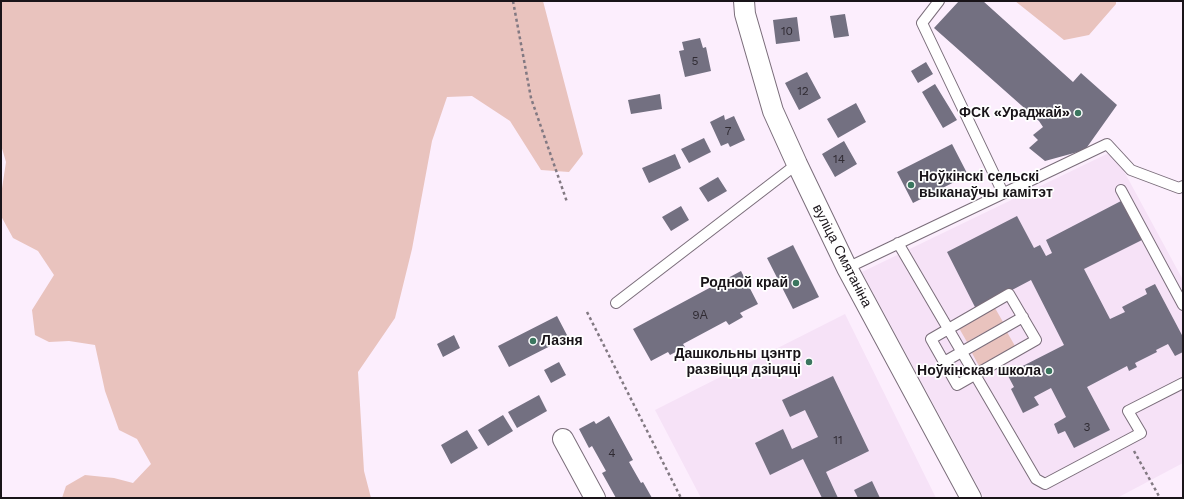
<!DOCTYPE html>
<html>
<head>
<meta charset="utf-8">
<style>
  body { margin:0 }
  #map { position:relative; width:1184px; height:499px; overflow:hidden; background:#fceefd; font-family:"Work Sans",sans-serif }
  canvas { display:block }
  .frame { position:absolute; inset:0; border:2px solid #191419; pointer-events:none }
</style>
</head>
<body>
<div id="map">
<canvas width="1184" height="499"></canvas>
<div class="frame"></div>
</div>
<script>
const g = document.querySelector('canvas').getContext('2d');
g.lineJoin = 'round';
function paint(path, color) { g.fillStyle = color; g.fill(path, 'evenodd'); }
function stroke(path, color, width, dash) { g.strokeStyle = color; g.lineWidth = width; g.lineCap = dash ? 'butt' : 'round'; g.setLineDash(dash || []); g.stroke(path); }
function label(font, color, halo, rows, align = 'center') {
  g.font = font + ' "Work Sans",sans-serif'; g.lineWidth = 3.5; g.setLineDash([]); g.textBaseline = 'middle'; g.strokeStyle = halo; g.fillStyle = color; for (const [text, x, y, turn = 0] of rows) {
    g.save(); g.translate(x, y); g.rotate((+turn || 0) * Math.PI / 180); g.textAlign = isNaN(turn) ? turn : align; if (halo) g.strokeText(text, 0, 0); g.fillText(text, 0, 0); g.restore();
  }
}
paint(new Path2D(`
  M1113 151 1183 280V463L1117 498H984L862 272Z
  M845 314 936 498H701L655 410Z`), '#f6e2f7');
paint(new Path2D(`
  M1 1H543L583 154 569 172 541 170 510 121 472 96 447 97 432 141 412 249 395 318 358 372 364 471 371 498H62L66 486 85 475 114 478 133 483 151 464 137 439 119 430 105 391 95 345 69 341 49 342 35 335 32 310 54 275 38 251 13 238 1 216V195L6 162 1 145Z
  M1015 1H1116V4L1089 35 1064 40Z
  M995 308 1003 322 967 342 959 328Z
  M1007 332 1015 346 979 366 972 353Z`), '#e9c3be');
paint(new Path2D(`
  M959 1H983L1073 82 1081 73 1117 105 1085 150 1045 161 1029 148 1038 140 1033 135 1043 127 1039 121 934 28Z
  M845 14 849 36 834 38 830 16Z
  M797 17 800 41 776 44 773 20Z
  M700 38 703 48 706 47 711 71 685 77 679 51 684 50 682 42Z
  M926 62 933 74 918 83 911 71Z
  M807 72 821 98 799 110 785 83Z
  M935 84 957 120 943 128 922 92Z
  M660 94 662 109 631 114 628 100Z
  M856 103 866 122 838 138 827 119Z
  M724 115 725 120 734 116 745 140 730 147 728 143 721 146 710 122Z
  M704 138 711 152 689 163 681 149Z
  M844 141 857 164 835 177 822 154Z
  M952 144 968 175 913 203 897 172Z
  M675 154 681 168 649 183 642 168Z
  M718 177 727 191 708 202 699 188Z
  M1121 201 1142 240 1084 269 1110 319 1125 312 1122 307 1147 294 1145 289 1155 284 1183 337V352L1175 356 1168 344 1156 350 1157 352 1135 363 1137 367 1129 371 1127 366 1087 387 1110 430 1074 448 1065 431 1058 434 1054 424 1066 417 1051 388 1034 397 1039 405 1023 413 1011 389 1014 387 1007 374 1064 345 1031 280 976 309 947 252 1017 216 1034 248 1040 245 1046 256 1052 253 1046 240Z
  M681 206 689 220 671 231 662 217Z
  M793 245 819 297 793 309 767 258Z
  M741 271 758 304 740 313 743 317 729 325 726 321 683 344 685 347 670 355 668 352 651 361 633 329Z
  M557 316 568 337 509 367 498 346Z
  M454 335 460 348 443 357 437 344Z
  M559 362 566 375 551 383 544 370Z
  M833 376 869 451 826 472 838 498H822L803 459 770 475 755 443 783 429 792 449 818 437 805 410 790 417 782 400Z
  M539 395 547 411 517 428 508 412Z
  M503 415 513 431 488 446 478 430Z
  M609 416 633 460 629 462 641 483 643 482 652 498H616L602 473 606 471 592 446 589 448 579 429 594 421 596 424Z
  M467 430 478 448 451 464 441 445Z
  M872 481 880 498H858L854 490Z`), '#737081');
const lane = new Path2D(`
  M939 1 922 23 1003 193
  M1121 190 1183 305
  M898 243 1036 479 1045 484 1141 433 1128 411 1183 383
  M847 268 1107 144 1131 170 1179 188 1183 186
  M1009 294 1036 340 957 385 931 339Z
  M616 303 797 164
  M944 362 1023 317`);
const street = new Path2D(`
  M744 1 745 14 773 111 797 164 847 268 971 498
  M563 439 595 498`);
stroke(lane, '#7a6d7a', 12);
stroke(street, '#7a6d7a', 22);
stroke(new Path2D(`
  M513 1 531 98 567 202
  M587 312 681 498
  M1134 451 1160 498`), '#827982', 2.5, [3, 3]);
stroke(lane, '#fff', 10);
stroke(street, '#fff', 20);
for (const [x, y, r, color] of [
  [1078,113,4,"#3b765f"],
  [911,185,4,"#3b765f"],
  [796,283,4,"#3b765f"],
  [533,341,4,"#3b765f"],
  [809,362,4,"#3b765f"],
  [1049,371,4,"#3b765f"]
]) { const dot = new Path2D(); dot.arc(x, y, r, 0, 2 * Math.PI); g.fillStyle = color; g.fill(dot); stroke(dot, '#fff', 1.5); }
label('12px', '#302b33', null, [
  ["10",787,31],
  ["5",695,61],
  ["12",803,91],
  ["7",728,131],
  ["14",839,159],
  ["9А",700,315],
  ["3",1087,427],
  ["11",838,440],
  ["4",612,453]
]);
label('bold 14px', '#191419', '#fff', [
  ["ФСК «Ураджай»",1070,113],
  ["Ноўкінскі сельскі",919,177,"left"],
  ["выканаўчы камітэт",919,193,"left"],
  ["Родной край",788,283],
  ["Лазня",541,341,"left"],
  ["Дашкольны цэнтр",801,354],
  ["развіцця дзіцяці",801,370],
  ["Ноўкінская школа",1041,371]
], 'right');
label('14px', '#191419', '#fff', [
  ["вуліца Смятаніна",842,256,63]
]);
</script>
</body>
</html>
